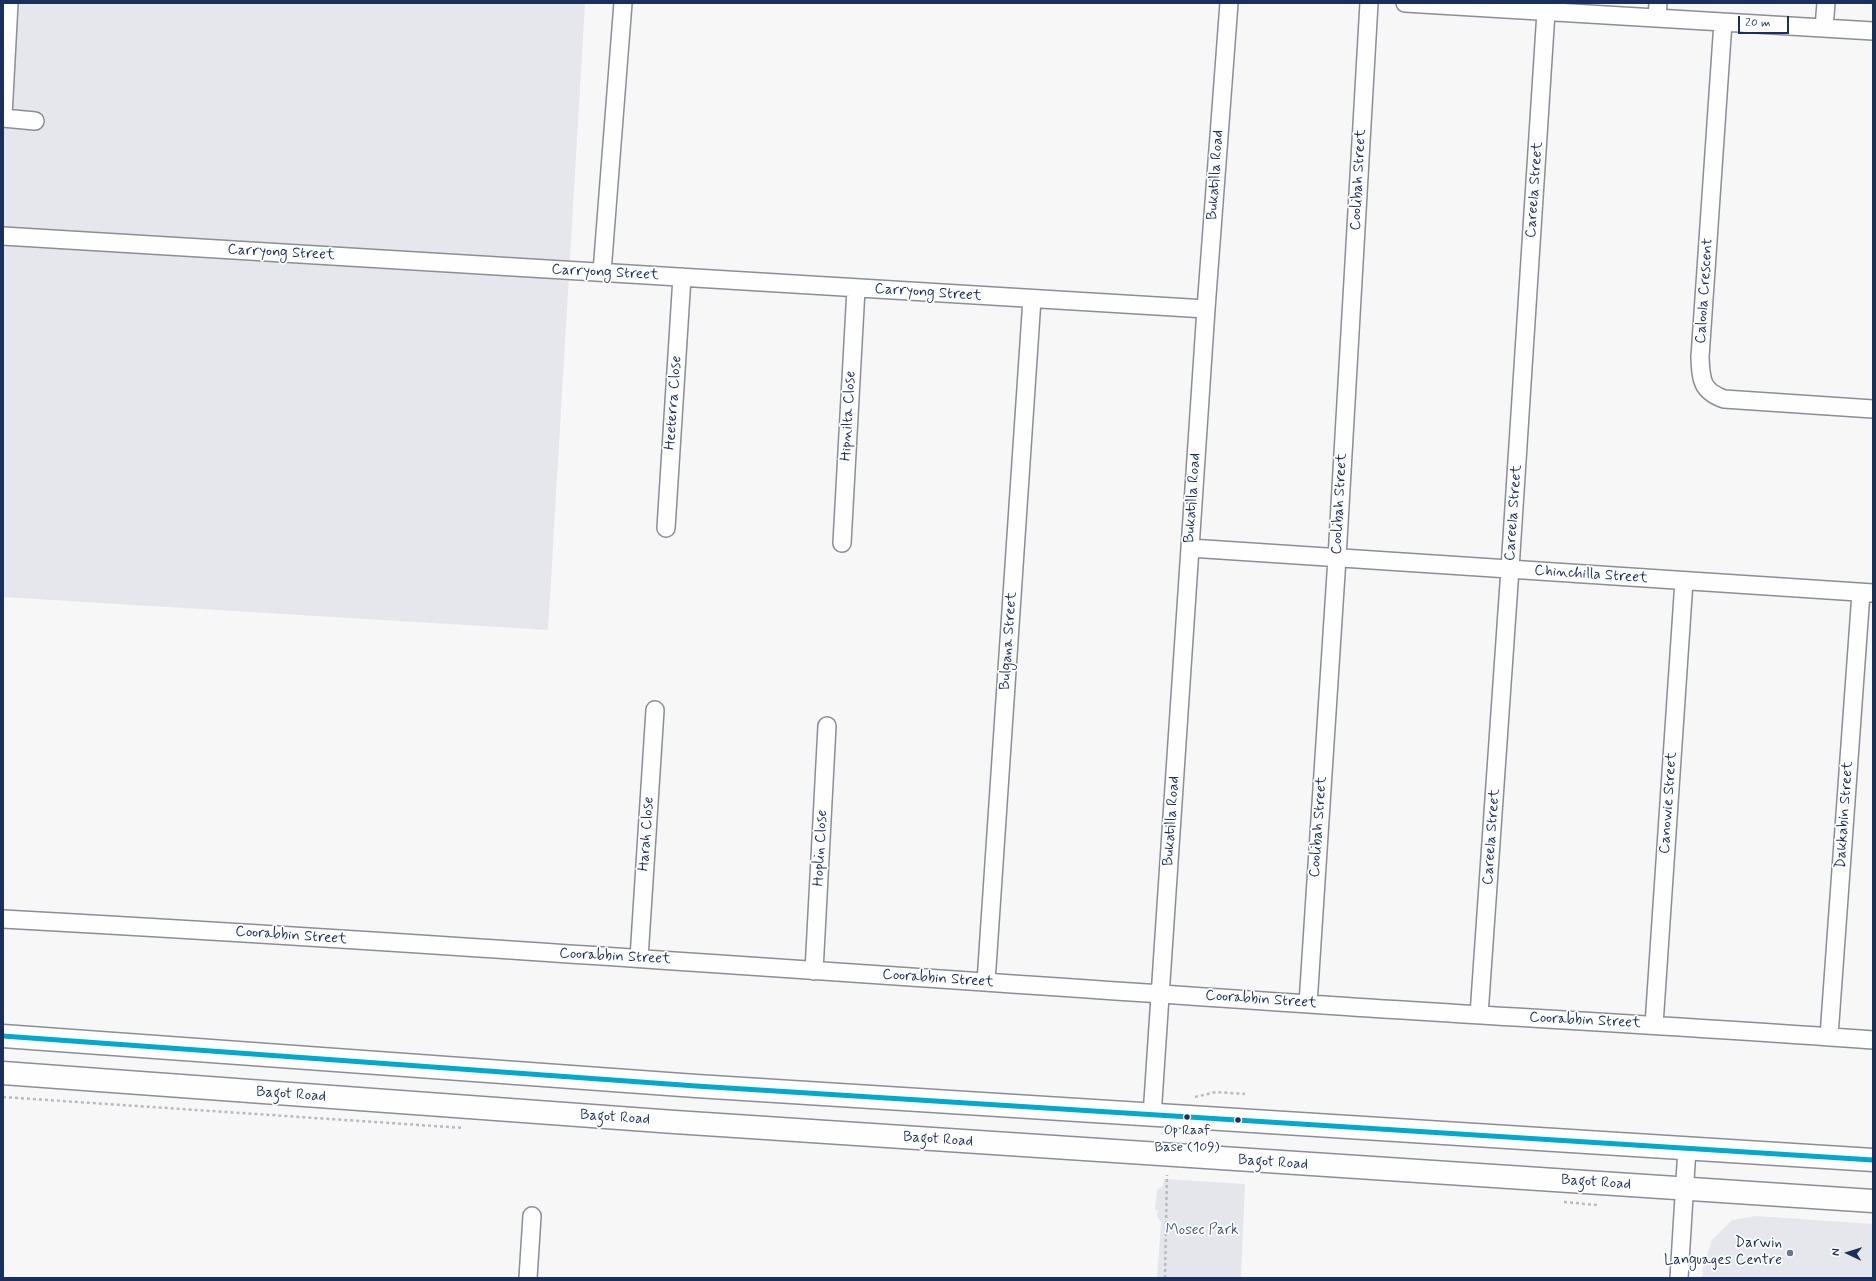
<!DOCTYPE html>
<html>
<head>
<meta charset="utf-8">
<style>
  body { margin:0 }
  #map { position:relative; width:1876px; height:1281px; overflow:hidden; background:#f7f7f8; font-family:Mynerve,sans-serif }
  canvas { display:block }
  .frame { position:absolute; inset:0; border:4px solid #1b2f5e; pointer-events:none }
  .north { position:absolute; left:1828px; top:1233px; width:40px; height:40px; -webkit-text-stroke:3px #fff; paint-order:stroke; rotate:274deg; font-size:11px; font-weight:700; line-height:16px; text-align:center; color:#1b2f5e }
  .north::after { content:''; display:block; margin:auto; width:14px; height:18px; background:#1b2f5e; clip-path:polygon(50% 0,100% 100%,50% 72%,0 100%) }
  .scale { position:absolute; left:1738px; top:16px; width:51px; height:18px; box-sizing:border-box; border:2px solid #1b2f5e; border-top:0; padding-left:5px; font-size:12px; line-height:14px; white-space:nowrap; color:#1b2f5e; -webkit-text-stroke:3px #fff; paint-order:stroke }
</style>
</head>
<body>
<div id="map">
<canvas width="1876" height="1281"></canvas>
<div class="frame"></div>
<div class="north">N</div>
<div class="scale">20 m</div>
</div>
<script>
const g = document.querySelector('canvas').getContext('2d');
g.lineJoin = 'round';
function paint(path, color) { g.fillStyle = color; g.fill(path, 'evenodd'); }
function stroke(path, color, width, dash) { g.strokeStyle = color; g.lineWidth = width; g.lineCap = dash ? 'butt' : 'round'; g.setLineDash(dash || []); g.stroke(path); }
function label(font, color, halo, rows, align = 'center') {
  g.font = font + ' Mynerve,sans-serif'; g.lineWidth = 3.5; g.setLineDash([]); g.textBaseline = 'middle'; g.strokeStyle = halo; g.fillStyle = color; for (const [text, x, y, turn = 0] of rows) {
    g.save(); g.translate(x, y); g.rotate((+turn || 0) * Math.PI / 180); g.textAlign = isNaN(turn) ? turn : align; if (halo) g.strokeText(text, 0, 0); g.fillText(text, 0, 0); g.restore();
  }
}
paint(new Path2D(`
  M3 3H585L548 630 3 597Z
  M1756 1216 1873 1224V1278H1702L1703 1267 1712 1240 1732 1220Z`), '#e6e7ec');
paint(new Path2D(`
  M1164 1179 1245 1184 1241 1278H1157L1161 1223 1157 1216 1158 1210H1155L1157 1190 1163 1186Z`), '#e5e6ec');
const minor = new Path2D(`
  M1405 3 1873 31
  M1657 17 1658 3
  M1723 22 1700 357C1701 379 1701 391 1724 399L1873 409
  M1824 28 1826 3
  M3 116 9 3
  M3 118 35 121
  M3 236 1206 309
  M602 272 623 3
  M666 528 682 277
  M842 543 856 289
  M1190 548 1873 593
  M3 919C439 943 874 975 1309 1004 1497 1017 1685 1026 1873 1040
  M639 958 655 710
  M814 971 827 726
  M986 982 1032 299
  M1308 1004 1337 558 1369 3
  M1479 1015 1510 569 1546 12
  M1654 1025 1684 581
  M1829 1036 1861 593
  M1152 1116 1206 309 1229 3
  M528 1278 532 1216
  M1679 1278 1687 1148`);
const major = new Path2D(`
  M3 1036 696 1086 1873 1160
  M3 1073C626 1121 1249 1161 1873 1201`);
stroke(minor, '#8a8e97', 20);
stroke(major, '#8a8e97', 25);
stroke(new Path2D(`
  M3 1097 464 1128
  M1195 1097 1216 1092 1245 1094
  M1564 1202 1597 1205
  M1165 1278 1167 1175`), '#b8bbc0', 2.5, [3, 3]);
stroke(minor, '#fefefe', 17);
stroke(major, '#fefefe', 22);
stroke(new Path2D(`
  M3 1036 696 1086 1873 1160`), '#00a9ce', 5);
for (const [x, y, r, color] of [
  [1187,1117,3.5,"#1b2f5e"],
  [1238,1120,3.5,"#1b2f5e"],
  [1790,1253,4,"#687594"]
]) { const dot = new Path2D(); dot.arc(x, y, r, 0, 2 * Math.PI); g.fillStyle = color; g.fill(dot); stroke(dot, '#fff', 1.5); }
label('14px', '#1b2f5e', '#fff', [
  ["Op Raaf",1187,1131],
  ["Base (109)",1187,1148]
]);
label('15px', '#1b2f5e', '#fff', [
  ["Bukatilla Road",1216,175,-86],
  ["Coolibah Street",1359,180,-87],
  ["Careela Street",1535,190,-86],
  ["Carryong Street",281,253,3],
  ["Carryong Street",605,273,3],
  ["Caloola Crescent",1705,291,-86],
  ["Carryong Street",928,293,4],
  ["Heeterra Close",674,403,-86],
  ["Hipnilta Close",849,416,-87],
  ["Bukatilla Road",1193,498,-86],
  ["Coolibah Street",1340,504,-87],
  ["Careela Street",1514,513,-86],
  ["Chinchilla Street",1591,575,4],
  ["Bulgana Street",1009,641,-86],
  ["Canowie Street",1669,803,-86],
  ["Dakkabin Street",1845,815,-86],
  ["Bukatilla Road",1172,821,-86],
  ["Coolibah Street",1319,827,-86],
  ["Harah Close",647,834,-86],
  ["Careela Street",1492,837,-86],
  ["Hoplin Close",821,848,-87],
  ["Coorabbin Street",291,936,4],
  ["Coorabbin Street",615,957,3],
  ["Coorabbin Street",938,979,4],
  ["Coorabbin Street",1261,1000,4],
  ["Coorabbin Street",1585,1021,3],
  ["Bagot Road",291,1095,4],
  ["Bagot Road",615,1118,4],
  ["Bagot Road",938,1140,4],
  ["Bagot Road",1273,1163,4],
  ["Bagot Road",1596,1183,4]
]);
label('15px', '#4a5a7f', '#fff', [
  ["Mosec Park",1202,1231]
]);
label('15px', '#1b2f5e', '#fff', [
  ["Darwin",1782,1244],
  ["Languages Centre",1782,1261]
], 'right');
</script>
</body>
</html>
